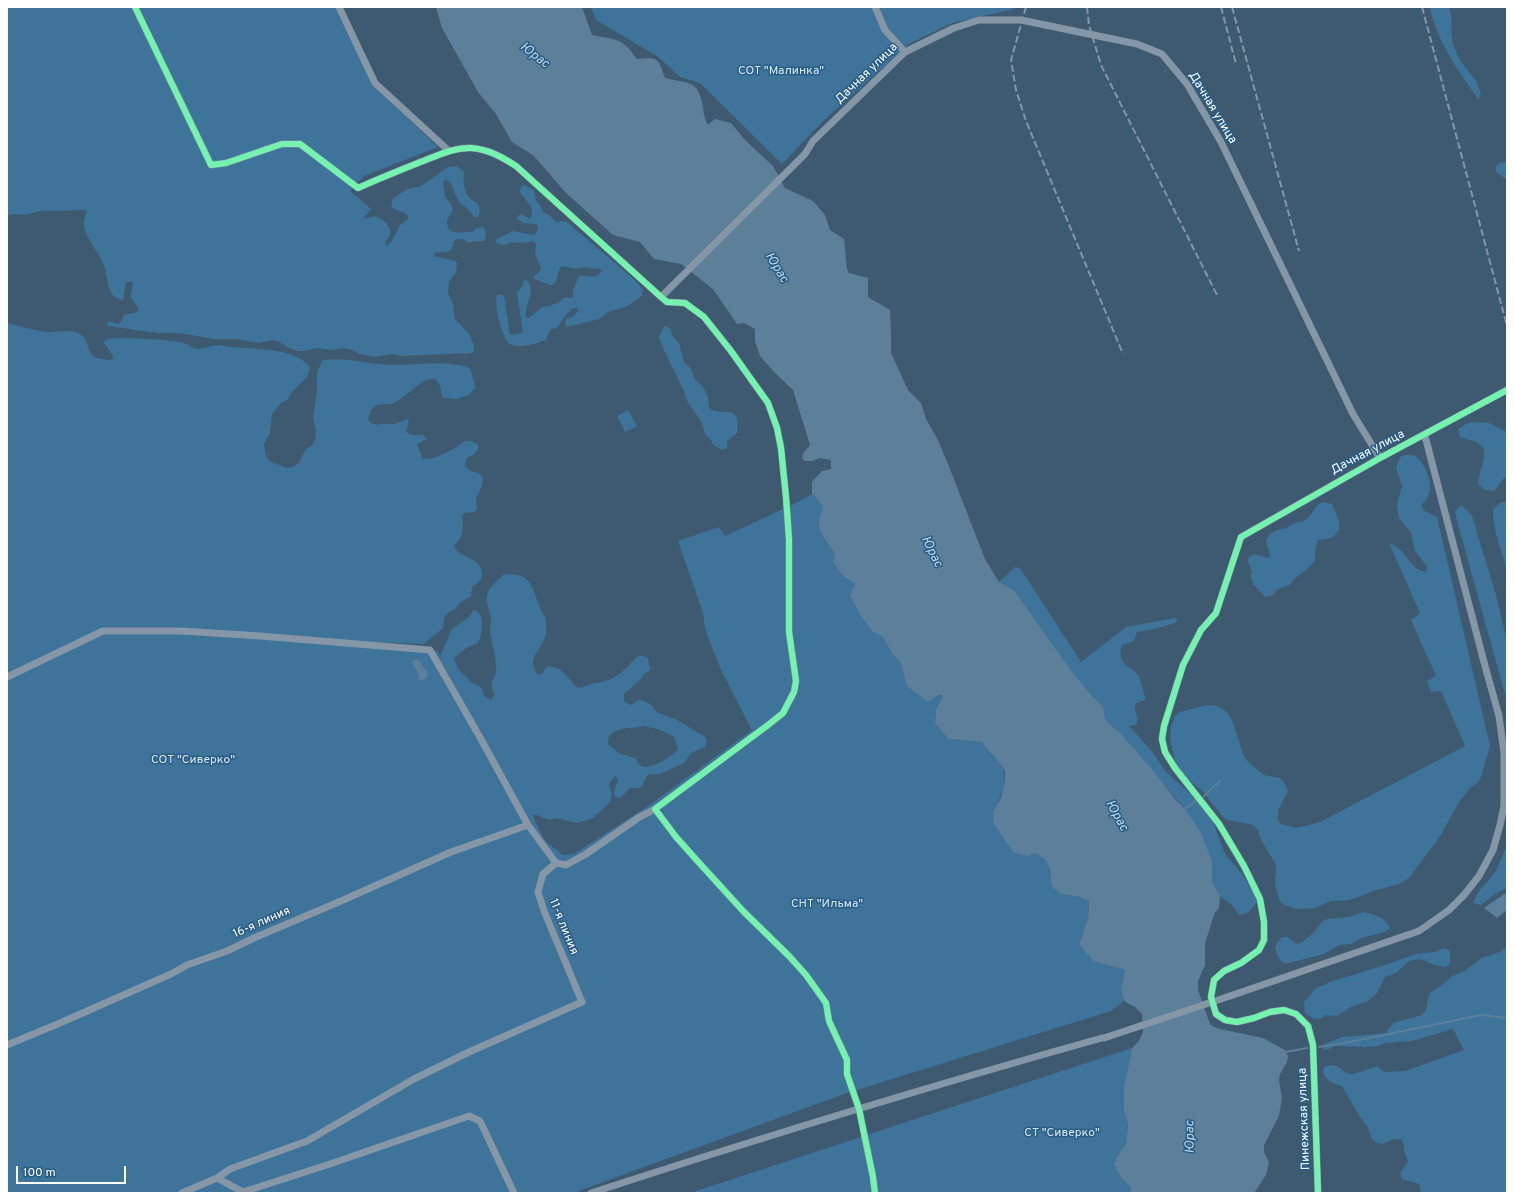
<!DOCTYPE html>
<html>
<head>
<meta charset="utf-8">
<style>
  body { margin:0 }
  #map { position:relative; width:1514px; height:1200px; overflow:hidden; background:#3e5a70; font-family:Overpass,sans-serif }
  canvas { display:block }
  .frame { position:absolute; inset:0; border:8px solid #fff; pointer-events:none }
  .scale { position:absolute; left:16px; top:1166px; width:110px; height:18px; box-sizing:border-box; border:2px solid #fff; border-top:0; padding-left:5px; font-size:12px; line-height:14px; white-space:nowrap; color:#fff; -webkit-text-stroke:3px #295d85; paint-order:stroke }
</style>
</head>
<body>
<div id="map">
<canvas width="1514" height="1200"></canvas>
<div class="frame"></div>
<div class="scale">100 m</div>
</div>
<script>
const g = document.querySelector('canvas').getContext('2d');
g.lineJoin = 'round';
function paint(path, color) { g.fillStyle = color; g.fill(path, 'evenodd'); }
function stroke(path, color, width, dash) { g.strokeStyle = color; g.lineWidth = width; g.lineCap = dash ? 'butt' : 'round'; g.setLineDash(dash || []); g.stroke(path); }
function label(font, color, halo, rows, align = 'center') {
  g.font = font + ' Overpass,sans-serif'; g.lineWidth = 3; g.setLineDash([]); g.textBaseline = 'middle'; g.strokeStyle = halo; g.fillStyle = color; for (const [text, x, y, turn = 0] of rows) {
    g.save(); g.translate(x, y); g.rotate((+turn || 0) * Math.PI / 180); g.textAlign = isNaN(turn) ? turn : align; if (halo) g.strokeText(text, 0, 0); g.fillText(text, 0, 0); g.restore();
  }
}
paint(new Path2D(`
  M7 7H335L373 85 438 147 364 176 350 191 371 209 363 219 375 216C383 219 392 226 390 235 389 238 386 240 385 243L387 246 392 241 400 225 408 219V216C404 210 395 212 391 206L393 199 399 194 408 189 421 186 448 167 457 166 464 172C463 182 463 192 471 199 474 202 477 202 479 206L480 211 478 217H474C472 215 471 212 468 209 464 205 460 204 457 198 453 191 453 181 445 180L443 182 445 197 451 204 453 210 447 220C446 238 462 231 472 232L477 228 483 227C487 231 486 237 484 241H475L469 243 463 239H456C453 242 454 244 452 248 448 255 440 251 434 253V256L455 261 457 263 456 272 449 282 448 293 453 304 455 319 469 334 474 345V351L472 353 402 356 391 354 374 357 360 354 350 349 343 348 333 350 317 348 304 351H297L287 347 278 341 272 340 258 343 237 339H215L179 333H158L108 326 107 323 109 321 118 324 121 322 124 315 137 312 138 308 130 296 132 290 133 282H126L123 300C106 299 108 276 104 265 99 250 76 231 87 212L85 210 41 211 24 215 14 214 7 216Z
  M591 7H1014V9L952 23 909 44 822 122 782 164 700 83 680 77 657 56 596 20Z
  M1430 7H1449C1454 20 1449 34 1454 47 1458 59 1466 68 1474 78 1478 83 1479 89 1481 95L1478 99C1458 70 1437 42 1430 7Z
  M1504 162H1507V180L1496 172V167L1499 163Z
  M524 185 534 190 536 200 540 205 543 212 549 215 557 223 561 221 567 222 635 280 643 290 642 296 626 307 608 312 599 319 571 326H566L565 324 566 319 573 317 578 311V309L574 308C567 313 562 320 558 327L550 330 546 340C533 344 520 350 508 343 502 335 492 301 498 294L504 296 510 335 523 333 517 292 522 287 524 280 528 281C536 295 524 303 526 317L529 318 542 307 549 306 560 302 563 298 573 297V290L579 276C588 274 595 282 602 270L598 268 593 269 586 267 577 269 562 266C554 273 562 292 542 282 538 280 536 280 533 278 535 273 540 274 541 268L535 254 536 244 532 241C521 245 517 239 504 245L497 243 496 240 497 239 513 231 534 235 537 232 538 227 536 224 524 223 517 219 519 215 521 214 530 219C537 207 525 201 520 192L521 187Z
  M7 323C20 326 33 330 46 332 57 333 70 328 80 334 91 340 84 356 101 359 105 360 109 360 113 359V356L104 343C105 340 105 340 108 339 116 336 174 340 184 343 188 344 192 349 198 349 204 348 211 346 219 345 223 345 227 347 231 347 252 349 299 348 310 368L307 377 291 393 288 399 280 404 272 414 270 433 264 444 266 457 271 462 287 468 293 467 299 463 306 449 312 446 315 440 316 432 313 417 317 392V372L323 360C347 357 370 365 393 365 417 365 448 360 470 368L475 386 474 389 469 395 456 399 443 398C441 393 440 380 435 379 423 376 412 392 403 397 400 399 394 404 390 404 384 405 380 403 374 407 370 410 369 415 368 420L370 423 377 425 380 424H395L408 419 409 421 406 431C410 437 417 434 423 435L427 439 417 444 423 459C434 460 447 452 457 447 460 445 464 440 468 441 472 441 477 443 479 446 477 453 473 455 467 458L465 465C471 475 476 470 481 475 487 481 477 494 476 500 476 503 477 506 477 510L474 512 464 513 462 516C464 530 464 535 454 546 457 558 483 556 482 575 481 581 477 584 472 587L471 596 461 602 455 609 449 612 444 618 443 628 424 644 364 642 437 651 440 656 452 629 469 617 474 610C486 613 482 635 478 643L466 648 454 658 458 669 471 682 479 686 482 688 484 696 491 700 495 694C486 680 498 680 496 666 495 654 492 643 490 632 489 628 491 624 491 620 491 612 485 604 487 595 490 584 497 582 504 574 510 574 519 574 525 578 534 584 536 600 541 610 542 613 545 615 545 618 547 622 546 629 546 633 544 650 524 656 538 675L542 674 547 666C563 668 566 675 575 686 582 690 585 686 592 684 607 681 613 680 625 669 630 665 633 659 639 656 642 655 645 657 648 658L650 670 643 675 642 678 624 694V702L631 705 638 700H642L650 704 658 713 677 720 705 737 707 740 705 747 691 753 684 763 660 774H650L647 776 642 786 638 788H630L620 798 615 797 614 792 618 780 615 776 610 782 609 786 612 795 610 802 593 818 577 823 557 818 549 820 537 815H533L535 822 546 842 563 855 574 854 651 804 752 730 721 670 708 637 705 628 703 613 678 541 719 527 725 536 798 502 812 494 821 503 824 509 819 525 824 539 835 554 842 575 855 584 887 645 893 655 900 661 907 686 934 699 939 695H943L936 710 935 723 948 739 983 742C985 745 986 750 989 753 991 755 995 756 997 759 1011 775 1003 794 993 811L1034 853 1043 857 1048 864 1052 887 1061 894 1080 897 1089 901 1088 919 1079 944 1093 961 1125 970 1121 990 1124 1001 1111 1011 844 1094 573 1193H7ZM644 726 661 730 674 737 678 749C674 756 649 771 641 766 638 764 637 760 635 758L620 754 608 744 609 736C619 726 631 729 644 726Z
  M666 326 671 329 672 335 679 343 684 362 691 369 696 381 702 386 708 396 709 408C721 418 742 401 737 433L727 441V448L722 450 713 445 711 440 705 434 701 421 687 401 684 391 663 348 659 337 664 327Z
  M628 410 637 426 625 432 617 416Z
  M1473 422 1489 423 1507 432V479L1504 478 1494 491 1485 490 1478 484C1479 472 1485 461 1484 449L1477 442 1460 437 1458 429 1466 424Z
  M1405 455C1409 455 1411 454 1415 456 1423 460 1432 481 1430 490 1429 496 1426 500 1422 504L1423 510 1437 517 1490 746 1481 777 1478 782 1469 789 1459 802 1439 838 1409 878 1399 884 1373 891 1361 896 1349 900 1331 901 1315 908 1297 909 1285 905 1280 902 1275 884 1276 865 1259 836 1258 830 1253 825 1228 820 1223 817 1202 791 1183 775 1176 764 1170 739 1171 727 1175 716 1180 712 1207 705 1217 706 1226 711 1232 720 1243 754 1248 762 1264 775 1280 778 1284 782 1288 791 1278 810V820L1281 824 1297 828 1320 822 1465 746 1441 691 1431 692 1427 681 1436 676 1411 620 1420 613 1389 543C1406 548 1408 569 1426 572L1427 566 1415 551 1411 533 1399 518 1397 505 1402 486 1396 468 1400 457Z
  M1507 501V571C1502 550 1492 530 1493 509L1500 503Z
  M1324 502 1332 504 1339 521V529L1336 534 1331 538 1318 540 1315 551V561C1308 571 1295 575 1290 585L1278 589 1271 596 1265 597 1254 585 1250 575 1252 572 1248 561 1249 557 1254 554 1269 558 1270 554 1266 541C1270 531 1277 530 1286 528 1289 527 1292 524 1295 523 1299 521 1303 523 1307 519 1313 514 1315 503 1324 502Z
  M1461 505 1467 510 1472 516 1496 595 1507 641V701L1457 521 1455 511Z
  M1015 567 1020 568 1081 662 1126 627 1175 618 1178 621 1175 623 1155 629 1137 632 1134 641 1122 645C1116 665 1130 665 1139 676L1146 700C1126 704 1139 710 1137 723L1135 725 1129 726 1151 750 1166 772 1192 795 1213 822 1225 854 1242 874 1255 895 1257 902C1252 910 1248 914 1239 915L1233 906 1220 896 1212 881V861L1185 809 1119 732 1106 721 1103 707 1092 696 1070 669 1014 590 999 582Z
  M1507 845V888L1495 894 1481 905 1473 903 1478 892 1495 873Z
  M1364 912C1374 914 1386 918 1390 928L1385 932 1361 938 1351 944 1339 945 1324 954 1285 964 1280 960 1275 949 1277 943 1282 937H1288L1296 944 1301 943 1315 931 1322 922 1327 919 1348 917Z
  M1507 947V1193H1421L1419 1184 1402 1179 1400 1173 1408 1162 1404 1150V1144L1401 1139H1394L1383 1144 1377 1143 1372 1139 1368 1127 1360 1117 1342 1086 1330 1082 1326 1078 1323 1073 1324 1067C1340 1061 1340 1073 1351 1074 1356 1074 1371 1068 1377 1066L1384 1072 1405 1071 1464 1050 1453 1029 1412 1041 1386 1043 1373 1047 1335 1046 1329 1049 1323 1050 1324 1044 1343 1037 1386 1033 1393 1023 1422 1015 1426 1010 1428 998 1431 992 1442 985 1452 976 1465 971 1481 958 1500 952Z
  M1445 948 1450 951V964L1445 967 1435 965 1420 959 1409 961 1396 973 1385 977 1377 993 1368 1001 1351 1007 1337 1016 1326 1015 1319 1019 1313 1018 1305 1013 1304 1002 1316 988 1333 981 1388 964 1416 954 1434 952Z
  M1132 1048 1124 1087V1111L1128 1124 1126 1144 1119 1153 1122 1179 1131 1187V1193H690Z`), '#3e739a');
paint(new Path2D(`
  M436 7H582L592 35C617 40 621 37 637 59 659 57 658 58 665 78 689 84 698 79 703 107 704 113 704 119 708 125L715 119 731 123 746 141 773 166 785 188 813 201 825 215 830 230 844 239 847 269 849 273 868 278V297L890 310 891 330V353L908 390 921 403 926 419 937 438 948 464 985 559 999 582 1014 590 1070 669 1092 696 1103 707 1106 721 1119 732 1152 769 1176 800 1185 809 1201 833 1212 861V881L1220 896 1219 908 1215 912 1205 943V965L1198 981V990L1210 1024 1214 1027 1220 1029 1263 1038 1285 1050 1288 1056 1287 1062 1280 1074 1279 1080 1282 1098 1279 1116 1264 1145V1152L1269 1162 1266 1175 1254 1193H1131V1187L1122 1179 1114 1165 1119 1153 1126 1144 1128 1124 1124 1111V1087L1132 1048 1139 1041 1143 1032 1142 1014 1135 1007 1124 1001 1121 990 1125 970 1093 961 1079 944 1088 919 1089 901 1080 897 1061 894 1052 887C1049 869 1052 861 1034 853L1028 856 1014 853 994 824 993 811 1001 798 1005 780V771L996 758 989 752 982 742 948 739 935 723 936 710 943 695H939L928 702 907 686 900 661 893 655 882 636 873 632 861 616 850 596 855 584 842 575 833 561 835 554C830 546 818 533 819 524 820 505 830 512 812 494V482L822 471 831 469V460L820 458 812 461H804L802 457 804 452 810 445 793 390 775 373 760 356 755 341V329L744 323 737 324 713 289 681 264 654 259 640 242 613 235 566 193 534 156 512 142 496 114 478 92 442 28Z
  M416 659 420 661C422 667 426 668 428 674L426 679 419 680V675L412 662Z
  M1507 892V910L1497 918 1484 908Z`), '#5c7f9a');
stroke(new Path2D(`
  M1204 796 1220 781
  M1185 809 1195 801
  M1319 1047 1345 1043 1481 1015 1507 1018
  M1286 1052 1307 1048`), '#5c7f9a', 2);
stroke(new Path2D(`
  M135 7 211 165 226 163 282 144H300L358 188C378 179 398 171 418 163 435 157 453 147 471 148 488 149 502 157 516 166L661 297 667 302 685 303 704 317 731 351 768 403 777 428 781 448 786 497 789 539V632L796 681 794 692 783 713 768 725 655 809 676 837 702 866 744 912 789 956 806 975 826 1003 829 1021 847 1060V1074L859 1109 873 1177 875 1193
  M339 7 375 83 449 151
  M875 7 885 30 905 52
  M661 297 805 154 813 141 905 52 954 28 979 20H1021L1137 44 1162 54 1187 84 1221 142 1353 414 1380 458
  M7 677 103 631H181L260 636 430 650 482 741 528 825 556 863 566 865 586 854 638 818 655 809
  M1230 996 1419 931 1449 910 1464 895 1479 876 1493 850 1500 825 1504 806V753L1499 716 1485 666 1425 436
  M7 1045 60 1023 171 974 187 965 227 951 254 938 341 901 451 852 528 825
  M217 1178 243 1192 330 1164 469 1116 480 1121 514 1193
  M182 1193 217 1178 230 1169 307 1141 414 1079 469 1052 582 1002 544 911 538 892 543 874 556 863
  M591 1193C760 1138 930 1086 1102 1038
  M1318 1193 1313 1045 1308 1026 1296 1014 1284 1010 1270 1012 1254 1018 1237 1022 1225 1020 1216 1014 1211 997 1214 980 1224 971 1241 963 1259 950 1264 940V922L1260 899 1244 866 1219 824 1175 768 1165 752 1162 739 1164 726 1183 665 1201 630 1216 613 1241 537 1380 458 1507 390`), '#8596a6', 7);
stroke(new Path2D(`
  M1026 7 1011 60 1016 90 1026 121 1123 354
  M1087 7 1089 25 1101 65 1217 295
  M1221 7 1236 64
  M1232 7 1299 251
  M1422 7 1507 326`), '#8496a5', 2, [7, 3]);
stroke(new Path2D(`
  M1104 1038 1230 996`), '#8596a6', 7);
stroke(new Path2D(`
  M135 7 211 165 226 163 282 144H300L358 188C378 179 398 171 418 163 435 157 453 147 471 148 488 149 502 157 516 166L661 297 667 302 685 303 704 317 731 351 768 403 777 428 781 448 786 497 789 539V632L796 681 794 692 783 713 768 725 655 809 676 837 702 866 744 912 789 956 806 975 826 1003 829 1021 847 1060V1074L859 1109 873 1177 875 1193
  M1318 1193 1313 1045 1308 1026 1296 1014 1284 1010 1270 1012 1254 1018 1237 1022 1225 1020 1216 1014 1211 997 1214 980 1224 971 1241 963 1259 950 1264 940V922L1260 899 1244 866 1219 824 1175 768 1165 752 1162 739 1164 726 1183 665 1201 630 1216 613 1241 537 1380 458 1507 390`), '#73f3ae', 6);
label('12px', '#d7e9f6', '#295d85', [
  ["СОТ \"Малинка\"",781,72],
  ["СОТ \"Сиверко\"",193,761],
  ["СНТ \"Ильма\"",827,905],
  ["СТ \"Сиверко\"",1062,1134]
]);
label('12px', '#fff', '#295d85', [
  ["Дачная улица",867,74,-44],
  ["Дачная улица",1212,108,59],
  ["Дачная улица",1368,453,-28],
  ["16-я линия",262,923,-24],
  ["11-я линия",563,927,68],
  ["Пинежская улица",1305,1119,-92]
]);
label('italic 13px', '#bfdbef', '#295d85', [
  ["Юрас",534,56,38],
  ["Юрас",776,268,59],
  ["Юрас",931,552,64],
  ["Юрас",1116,816,61],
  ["Юрас",1191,1137,-91]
]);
</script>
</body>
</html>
